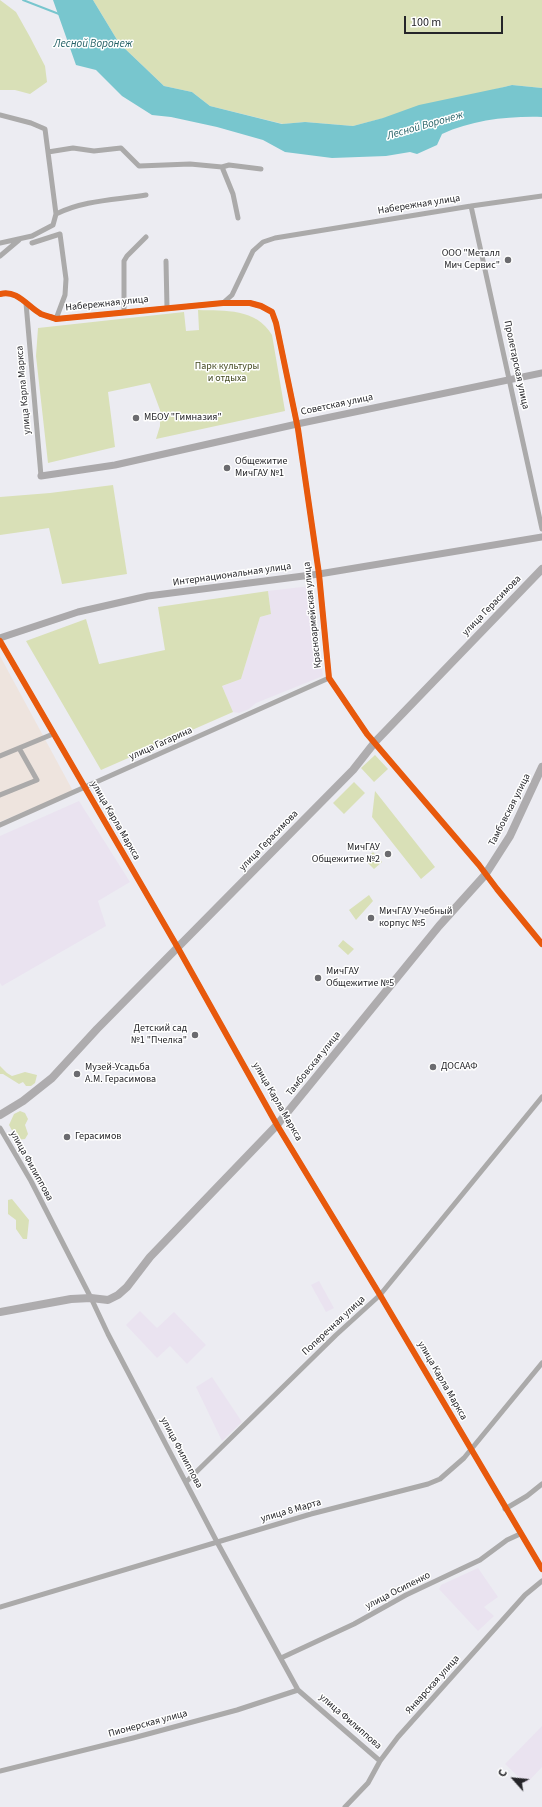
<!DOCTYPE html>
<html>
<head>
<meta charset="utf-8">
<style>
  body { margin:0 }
  #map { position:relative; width:542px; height:1807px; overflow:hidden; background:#ececf2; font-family:"Source Sans 3",sans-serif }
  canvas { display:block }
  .north { position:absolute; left:494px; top:1759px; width:40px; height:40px; -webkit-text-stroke:3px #fff; paint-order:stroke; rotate:297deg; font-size:11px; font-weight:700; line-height:16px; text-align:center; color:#252529 }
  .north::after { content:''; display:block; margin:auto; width:14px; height:18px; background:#252529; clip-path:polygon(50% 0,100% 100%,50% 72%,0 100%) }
  .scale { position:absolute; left:404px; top:16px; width:99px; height:18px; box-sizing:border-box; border:2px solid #252529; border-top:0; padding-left:5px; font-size:12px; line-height:14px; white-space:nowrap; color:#252529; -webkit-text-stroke:3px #fff; paint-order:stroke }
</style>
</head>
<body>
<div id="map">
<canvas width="542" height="1807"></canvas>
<div class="north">С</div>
<div class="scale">100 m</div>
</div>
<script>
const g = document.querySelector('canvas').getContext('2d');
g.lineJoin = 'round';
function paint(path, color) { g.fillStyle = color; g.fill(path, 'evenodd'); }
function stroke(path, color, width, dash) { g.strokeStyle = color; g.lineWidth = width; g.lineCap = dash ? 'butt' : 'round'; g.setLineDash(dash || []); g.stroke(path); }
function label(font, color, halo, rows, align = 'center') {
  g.font = font + ' "Source Sans 3",sans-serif'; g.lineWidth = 3; g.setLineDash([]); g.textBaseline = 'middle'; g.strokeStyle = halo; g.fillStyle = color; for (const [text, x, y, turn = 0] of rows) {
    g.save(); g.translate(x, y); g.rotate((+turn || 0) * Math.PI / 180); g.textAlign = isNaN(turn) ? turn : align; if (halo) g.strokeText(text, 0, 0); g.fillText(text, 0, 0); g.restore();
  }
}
paint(new Path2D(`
  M0 656 73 791 0 822Z`), '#eee4de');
paint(new Path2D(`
  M310 586 323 676 256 703 249 709 239 713 233 712 222 686 241 679 260 617 271 614 268 591Z
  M79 801 130 882 98 901 106 926 2 986 0 983V836Z
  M319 1281 334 1308 326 1312 311 1285Z
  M140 1311 157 1328 174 1312 206 1345 187 1364 170 1346 157 1358 126 1325Z
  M212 1377 242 1422 222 1441 196 1387Z
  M478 1568 498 1597 484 1607 494 1616 478 1631 439 1589 441 1585Z
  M542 1726V1767L526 1784 505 1764Z`), '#eae3f0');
paint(new Path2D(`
  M0 0 16 12 30 37 45 66 47 82 30 94 15 90H0Z
  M93 0H542V88L512 85 353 126 305 122 283 124 210 106 192 92 164 86 119 43Z
  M198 310C225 311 256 308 272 335L285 411 156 439 160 426V410L150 383 108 392 115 447 48 463 36 356 38 328 184 312 186 331 199 330Z
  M113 485 127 574 62 584 49 528 0 535V497L50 493Z
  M268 591 271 614 260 617 241 679 222 686 233 712 101 770 26 641 86 619 99 664 165 650 158 607Z
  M375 755 388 769 374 782 361 768Z
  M354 782 365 793 344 814 333 803Z
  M375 791 435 867 421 879 372 817Z
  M373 852 382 862 374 869 365 860Z
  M369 895 373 901 356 920 349 910Z
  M343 940 354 949 348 955 338 946Z
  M0 1066 7 1073 12 1076 25 1072 37 1075 35 1083 31 1086H26L23 1082 19 1084 3 1074H0Z
  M20 1111 25 1113 28 1119 25 1125 28 1134 25 1139 17 1140 9 1125 14 1114Z
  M12 1199 29 1220 27 1239H23L16 1229V1220L8 1214V1200Z`), '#d9e0b7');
paint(new Path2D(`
  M53 0H93L119 43 164 86 192 92 210 106 282 124 305 122 353 126 383 118 419 105 504 87 512 85 542 88V117C509 116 472 120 442 134L437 145 417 154 410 152 386 156 332 158 285 152 263 140 217 127 171 117 152 115 122 96 96 70 76 65Z`), '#78c6ce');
stroke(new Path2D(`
  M23 0 59 14`), '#78c6ce', 2);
stroke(new Path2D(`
  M0 115 31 123 45 129 56 214 53 225 32 236 0 243
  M48 152 73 148 94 151 121 148 139 166 190 164 222 167 229 165 261 169
  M222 167 233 194 238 218
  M471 206 542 529
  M56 214C84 200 115 200 146 195
  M32 243 60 234 66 279 65 295 56 319
  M0 256 19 240
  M166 261 167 308
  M0 294C17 289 28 307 41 314 46 316 52 317 56 319L223 303H250L261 306 272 312 276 323 298 429 319 574 329 678 367 734 479 865 497 889 542 944
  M26 303 41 476
  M223 303 232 295 253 251 263 242 275 238 471 206 542 196
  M124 312V261L127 256 146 237
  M0 641 178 948 277 1125 380 1295 542 1569
  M0 756 53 734
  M0 795 37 780 19 748
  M0 825 329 678
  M0 1128 31 1181 91 1298 108 1334 217 1542 298 1690 380 1761
  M186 1482 336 1335 380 1295 542 1097
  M505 1509 527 1496 542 1484
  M0 1607 311 1514 428 1484 440 1479 464 1458 542 1363
  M281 1658 354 1624 406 1595 480 1560 507 1540 520 1534
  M0 1771 133 1738 237 1710 298 1690
  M345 1807 368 1783 380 1761 398 1737 525 1595 542 1581`), '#abaaaa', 5);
stroke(new Path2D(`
  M41 476 115 465 297 424 542 373
  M0 638 78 612 148 596 319 574 542 537`), '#aba9ab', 7);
stroke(new Path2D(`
  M0 1115 23 1101 52 1078 97 1029 353 770 375 742 542 569
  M0 1312 71 1299 91 1298 108 1300 118 1295 127 1287 150 1257 277 1125 439 926 485 875 510 836 542 767`), '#aeacae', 8);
stroke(new Path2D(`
  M0 294C17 289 28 307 41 314 46 316 52 317 56 319L223 303H250L261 306 272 312 276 323 298 429 319 574 329 678 367 734 479 865 497 889 542 944
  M0 641 178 948 277 1125 380 1295 542 1569`), '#e8590c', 6);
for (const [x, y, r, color] of [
  [508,260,4,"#6b6b6f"],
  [136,418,4,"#6b6b6f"],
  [227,468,4,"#6b6b6f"],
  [388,854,4,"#6b6b6f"],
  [371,918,4,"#6b6b6f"],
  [318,978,4,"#6b6b6f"],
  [195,1035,4,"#6b6b6f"],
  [433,1067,4,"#6b6b6f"],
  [77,1074,4,"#6b6b6f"],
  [67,1137,4,"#6b6b6f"]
]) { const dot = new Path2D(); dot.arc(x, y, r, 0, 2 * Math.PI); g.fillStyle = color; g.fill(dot); stroke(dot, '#fff', 1.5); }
label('10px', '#252529', '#fff', [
  ["Набережная улица",419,205,-9],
  ["Набережная улица",107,304,-6],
  ["Пролетарская улица",516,365,78],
  ["улица Карла Маркса",24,390,-95],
  ["Советская улица",337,405,-12],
  ["Интернациональная улица",232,575,-8],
  ["улица Герасимова",492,606,-46],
  ["Красноармейская улица",313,615,-96],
  ["улица Гагарина",161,744,-24],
  ["Тамбовская улица",510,810,-63],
  ["улица Карла Маркса",115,821,60],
  ["улица Герасимова",269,841,-46],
  ["Тамбовская улица",314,1064,-51],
  ["улица Карла Маркса",277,1102,60],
  ["улица Филиппова",31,1166,61],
  ["Поперечная улица",334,1326,-43],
  ["улица Карла Маркса",442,1381,60],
  ["улица Филиппова",181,1453,62],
  ["улица 8 Марта",291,1511,-16],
  ["улица Осипенко",398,1591,-27],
  ["Январская улица",433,1685,-48],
  ["улица Филиппова",350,1722,41],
  ["Пионерская улица",148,1724,-15]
]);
label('10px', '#252529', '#fff', [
  ["ООО \"Металл",500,254,"right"],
  ["Мич Сервис\"",500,266,"right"],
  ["МБОУ \"Гимназия\"",144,418],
  ["Общежитие",235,462],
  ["МичГАУ №1",235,474],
  ["МичГАУ",380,848,"right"],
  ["Общежитие №2",380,860,"right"],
  ["МичГАУ Учебный",379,912],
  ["корпус №5",379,924],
  ["МичГАУ",326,972],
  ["Общежитие №5",326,984],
  ["Детский сад",187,1029,"right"],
  ["№1 \"Пчелка\"",187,1041,"right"],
  ["ДОСААФ",441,1067],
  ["Музей-Усадьба",85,1068],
  ["А.М. Герасимова",85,1080],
  ["Герасимов",75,1137]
], 'left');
label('10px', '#434920', '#fff', [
  ["Парк культуры",227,367],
  ["и отдыха",227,379]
]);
label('italic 11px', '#266267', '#fff', [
  ["Лесной Воронеж",93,45],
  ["Лесной Воронеж",425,126,-16]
]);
</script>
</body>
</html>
